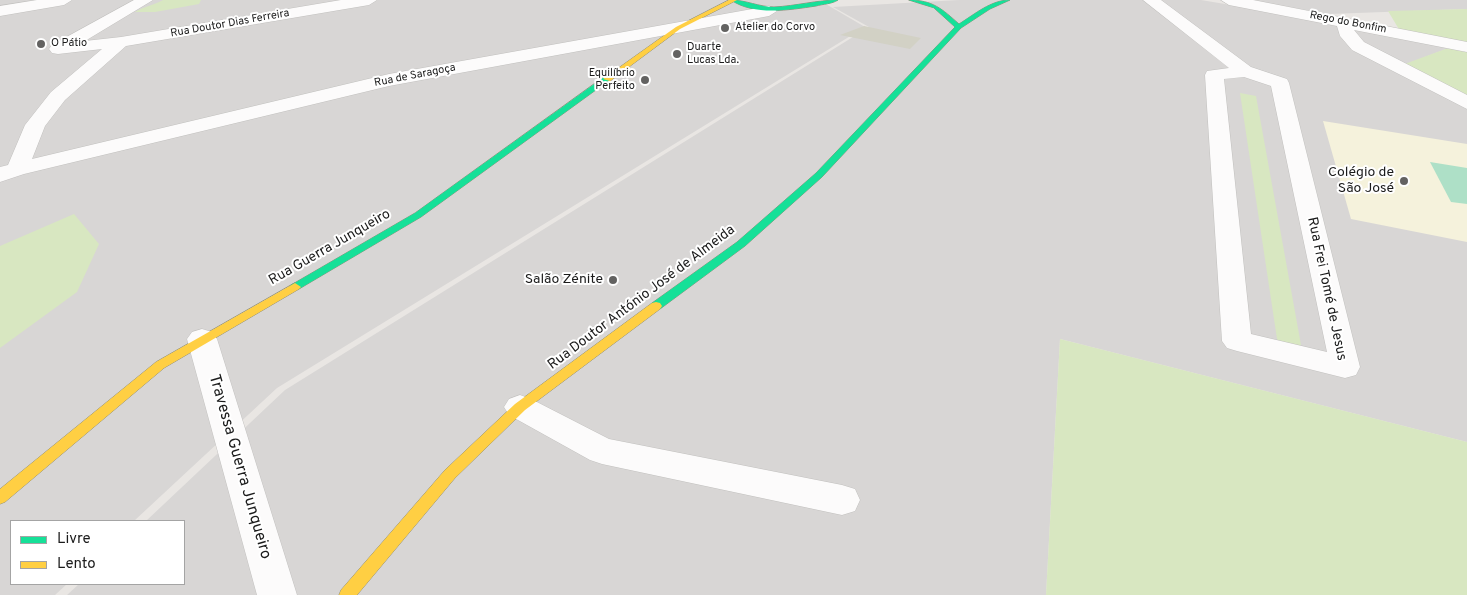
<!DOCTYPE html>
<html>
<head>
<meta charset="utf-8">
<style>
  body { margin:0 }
  #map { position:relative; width:1467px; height:595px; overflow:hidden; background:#e9e6e3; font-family:Overpass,sans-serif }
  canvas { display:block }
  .legend { position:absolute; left:10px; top:520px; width:175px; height:65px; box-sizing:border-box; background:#fff; border:1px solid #a4a4a4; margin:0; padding:6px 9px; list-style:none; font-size:15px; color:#1b1b1b }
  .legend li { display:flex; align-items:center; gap:10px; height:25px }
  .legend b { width:25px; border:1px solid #a4a4a4 }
</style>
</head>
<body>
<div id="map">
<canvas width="1467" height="595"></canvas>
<ul class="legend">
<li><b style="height:6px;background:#16e098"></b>Livre</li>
<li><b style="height:6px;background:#ffcf43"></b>Lento</li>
</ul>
</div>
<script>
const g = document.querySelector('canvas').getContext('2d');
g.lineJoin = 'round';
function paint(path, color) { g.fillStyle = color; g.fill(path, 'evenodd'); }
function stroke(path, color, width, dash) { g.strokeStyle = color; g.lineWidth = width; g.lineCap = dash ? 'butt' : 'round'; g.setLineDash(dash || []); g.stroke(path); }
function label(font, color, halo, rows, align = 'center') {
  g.font = font + ' Overpass,sans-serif'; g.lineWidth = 4; g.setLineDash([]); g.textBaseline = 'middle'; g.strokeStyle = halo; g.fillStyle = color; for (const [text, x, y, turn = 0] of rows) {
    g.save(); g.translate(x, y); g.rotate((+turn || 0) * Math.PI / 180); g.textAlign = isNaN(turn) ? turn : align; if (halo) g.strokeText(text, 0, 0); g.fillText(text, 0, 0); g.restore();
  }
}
paint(new Path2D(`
  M0 0H819L865 27 277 388 134 521H11V584H67L55 595H0Z
  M959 0H1201L1403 34 1454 46 1394 69 1467 107V442L1060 339 1046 595H67L79 584H184V521H146L285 390 869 27 833 7Z
  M1247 0H1467V9L1329 14Z`), '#d8d6d5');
paint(new Path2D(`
  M1323 121 1467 144V242L1351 219Z`), '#f5f2dc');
paint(new Path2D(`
  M864 26 921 38 910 49 840 35Z`), '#d2d1c5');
paint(new Path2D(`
  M163 0H201L199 4 155 12H135C145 6 154 5 163 0Z
  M1467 9V44L1400 31 1388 11Z
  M1448 48 1467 52V97L1402 65Z
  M1240 93 1256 96 1301 345 1298 349 1280 344 1277 339Z
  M74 214 99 244 77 292 0 348V246Z
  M1060 339 1467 442V595H1046Z`), '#d8e7c1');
paint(new Path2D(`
  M1430 162 1467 168V204L1451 202Z`), '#aee0c7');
const street = new Path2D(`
  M37 0H72L64 5 0 16V6Z
  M134 0H153L85 41 121 37 341 0H377L369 5 126 46 65 100 45 126 32 159 389 74 769 6 777 11 769 16 389 86 24 174 0 182V167L8 165 25 125 51 92 102 49 58 54 52 53 49 49 52 45Z
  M1143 0H1161L1251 67 1287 79 1289 83 1360 367 1356 375 1345 378 1237 351 1227 348 1222 341 1205 75 1207 71 1229 68ZM1244 77 1271 86 1327 352 1251 334 1224 79Z
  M1221 0H1253L1467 42V52L1354 30 1364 42 1467 95V109L1352 50 1340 36 1337 26 1229 5Z
  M202 329 212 332 217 339 297 595H257L187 339 192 332Z
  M520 395 531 399 609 439 842 485 855 489 860 500 855 511 842 515 602 464 590 460 509 415 504 407 509 399Z`);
const fast = new Path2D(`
  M731 0C746 0 759 7 774 7 796 6 817 0 838 0 832 4 823 4 816 6 789 10 754 16 731 0Z
  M909 0C933 0 942 9 959 24 975 14 991 0 1010 0L990 9 961 28 822 177 745 246 660 309H652L650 306 652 303 737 242 816 173 955 27 934 8Z
  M604 77 611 79 421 217 299 289H291L289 287 291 285 415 213Z`);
const slow = new Path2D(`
  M729 0H737L680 29 610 81 603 79 676 27Z
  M295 283 301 287 299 289 164 368 5 502 0 504V489L156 362Z
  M656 302 660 303 662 306 660 309 525 410 455 478 357 595H339L341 590 445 470 515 404 652 303Z`);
stroke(street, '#c2c1bf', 1);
stroke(fast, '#92917c', 1);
stroke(slow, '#92917c', 1);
paint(street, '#fcfbfb');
paint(fast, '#16e098');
paint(slow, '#ffcf43');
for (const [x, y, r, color] of [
  [725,28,5,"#636261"],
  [41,44,5,"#636261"],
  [677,54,5,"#636261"],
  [645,80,5,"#636261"],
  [1404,181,5,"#636261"],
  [613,280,5,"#636261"]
]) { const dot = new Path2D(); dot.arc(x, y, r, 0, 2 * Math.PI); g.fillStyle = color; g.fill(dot); stroke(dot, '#fff', 2); }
label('11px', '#1b1b1b', '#fff', [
  ["Rego do Bonfim",1348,23,11],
  ["Rua Doutor Dias Ferreira",230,24,-10],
  ["Rua de Saragoça",415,76,-11]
]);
label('11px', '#1b1b1b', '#fff', [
  ["Atelier do Corvo",735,28],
  ["O Pátio",51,44],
  ["Duarte",687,48],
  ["Lucas Lda.",687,61],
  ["Equilíbrio",635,74,"right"],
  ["Perfeito",635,87,"right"]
], 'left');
label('14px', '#1b1b1b', '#fff', [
  ["Colégio de",1394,173],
  ["São José",1394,189],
  ["Salão Zénite",603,280]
], 'right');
label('14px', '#1b1b1b', '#fff', [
  ["Rua Guerra Junqueiro",330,248,-30],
  ["Rua Frei Tomé de Jesus",1326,289,78],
  ["Rua Doutor António José de Almeida",642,298,-37]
]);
label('16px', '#1b1b1b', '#fff', [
  ["Travessa Guerra Junqueiro",239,467,74]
]);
</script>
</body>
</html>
